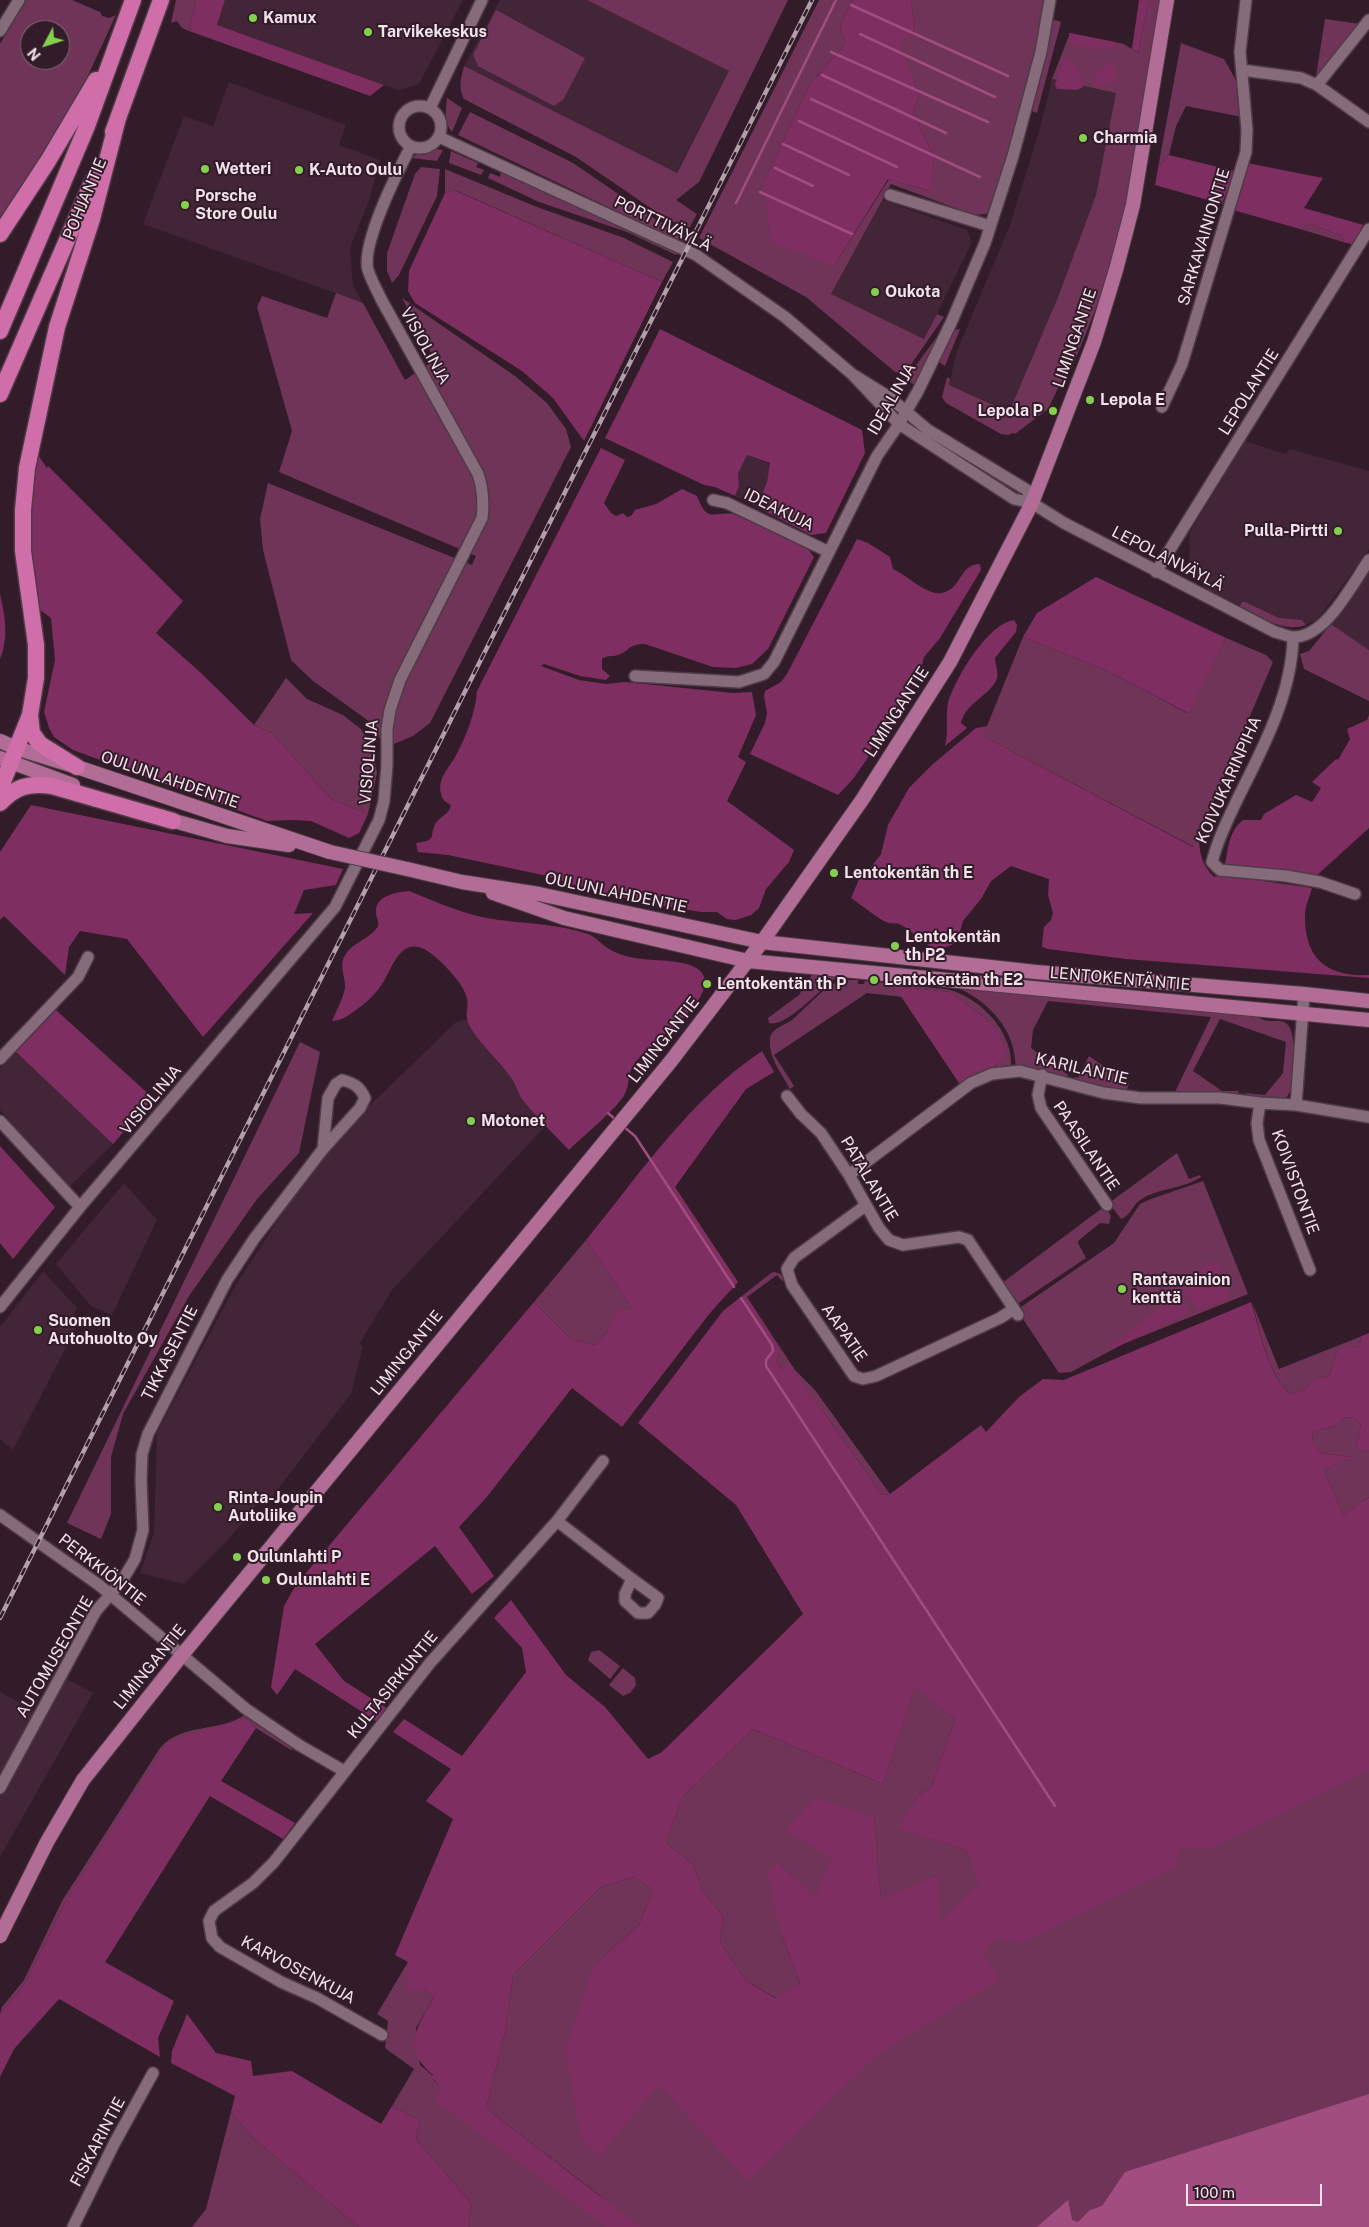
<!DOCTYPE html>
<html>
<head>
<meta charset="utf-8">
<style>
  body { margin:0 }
  #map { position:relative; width:1369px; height:2227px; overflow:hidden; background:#331c29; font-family:"Public Sans",sans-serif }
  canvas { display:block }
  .north { position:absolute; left:20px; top:20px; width:50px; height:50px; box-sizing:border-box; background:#331c29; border:1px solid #7f6b76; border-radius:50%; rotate:230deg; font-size:14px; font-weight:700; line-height:20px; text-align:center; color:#f2e2ea }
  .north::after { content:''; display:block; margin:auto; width:18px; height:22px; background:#84d04e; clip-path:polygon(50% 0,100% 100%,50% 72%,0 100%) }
  .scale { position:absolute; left:1186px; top:2184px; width:136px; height:22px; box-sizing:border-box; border:2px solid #f2e2ea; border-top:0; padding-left:6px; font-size:15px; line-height:18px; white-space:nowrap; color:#f2e2ea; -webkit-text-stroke:4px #331c29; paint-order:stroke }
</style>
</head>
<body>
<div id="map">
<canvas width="1369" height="2227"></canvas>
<div class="north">N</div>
<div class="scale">100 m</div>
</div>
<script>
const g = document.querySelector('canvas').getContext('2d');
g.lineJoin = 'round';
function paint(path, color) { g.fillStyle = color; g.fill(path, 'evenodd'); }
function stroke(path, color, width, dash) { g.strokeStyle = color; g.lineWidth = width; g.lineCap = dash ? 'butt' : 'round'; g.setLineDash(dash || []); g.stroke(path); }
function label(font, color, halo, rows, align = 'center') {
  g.font = font + ' "Public Sans",sans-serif'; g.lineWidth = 4; g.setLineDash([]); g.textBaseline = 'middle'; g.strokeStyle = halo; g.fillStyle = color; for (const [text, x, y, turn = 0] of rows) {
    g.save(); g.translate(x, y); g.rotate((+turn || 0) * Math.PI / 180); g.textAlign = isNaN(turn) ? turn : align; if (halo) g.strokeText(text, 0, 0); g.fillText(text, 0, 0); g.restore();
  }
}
paint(new Path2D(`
  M225 0H463L419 84 398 90 217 25Z
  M500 0H587L729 71 676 173 464 66Z
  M1052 79 1117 92 1096 195 1058 297 1009 412 949 385 957 351 1010 225 1040 128Z
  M229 82 346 125 339 145 380 160 370 198 350 248 353 285 363 303 143 224 184 116 213 126Z
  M882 200 967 230 972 242 924 340 831 294Z
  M1245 441 1285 454 1290 449 1369 471V549L1324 611 1316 620 1305 625 1276 624 1205 588 1189 564 1190 532Z
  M747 455 770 464 767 482 757 507 735 496 739 486 738 474Z
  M1369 572V650L1331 624Z
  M464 1020 475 1023 552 1119 392 1290 360 1343 363 1347 351 1394 271 1498 266 1494 228 1540 184 1584 140 1573 154 1533 157 1433 235 1286 305 1179 363 1112 456 1022Z
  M16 1052 113 1144 69 1187 0 1110V1068Z
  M124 1183 157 1220 112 1315 91 1306 56 1264Z
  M43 1271 77 1308 71 1319 76 1328 13 1450 0 1439V1327Z
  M54 1672 93 1693 0 1857V1692L34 1711Z`), '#422536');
paint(new Path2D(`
  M26 0H72L100 12 102 16 109 18 116 15 73 108 0 225V44ZM30 30H60V60H30Z
  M176 0H196L189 31 182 28 177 21 171 23Z
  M587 0H788L699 182 676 200 697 214 688 230 658 213 576 157 464 99C458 88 461 78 464 66L677 173 729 71Z
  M819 0H852L840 27 846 43 810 84 764 182 834 266 889 179 929 191 934 157 913 113 919 94 898 45 915 29 911 0H1046L1036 50 992 208 986 214 974 215 891 184 831 294 924 339 937 314 944 317 905 373 901 374 895 372 806 297 699 238Z
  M1149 0H1160C1147 78 1137 158 1119 235 1106 287 1085 337 1064 385L1060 384 1048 409 1015 434 1013 433 1008 435 1001 434 946 403 942 397 947 377 950 379 949 385 1009 412 1058 297 1096 195 1116 93 1052 79 1070 33 1124 44 1138 53Z
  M496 10 585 58 563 100 554 106 478 66 473 55Z
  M1325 19 1361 24 1316 76Z
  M1055 20 1061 22 1037 113 1032 111 1052 21Z
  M1181 43 1224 59 1237 82 1242 117 1186 106 1176 126 1169 155 1158 168Z
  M447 98 462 108 452 132C443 122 446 110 447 98Z
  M470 112 573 163 655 219 686 236 683 243 458 135Z
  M430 148 443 150 437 161 412 158 423 149Z
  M451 151 478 163 476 167 484 170 481 175 449 163Z
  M421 167 440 169 437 196 399 275 392 283 387 271V253L415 174Z
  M445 169 537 207 624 238 673 262 662 282 455 190 445 193Z
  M501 172 521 177 678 251 676 255 627 232 539 202 488 178 490 173 500 177Z
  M1311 224 1342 236 1343 242 1300 229Z
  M336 293 363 303 405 380 435 360 402 298 515 376 547 403 566 429 571 447 430 723 413 736 389 746 383 744 370 722 313 681 291 660 263 550 260 519 268 483 472 565 476 556 279 472 292 431 257 307 262 296 327 318Z
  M944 327 916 386 910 382 909 375Z
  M960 329 945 366 939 362 953 330Z
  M1242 602H1245L1279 618 1302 620 1306 625C1282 633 1261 617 1240 606Z
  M1331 624 1369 650V701L1304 669 1300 654 1309 651Z
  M1023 637 1108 671 1187 713 1226 638 1266 655 1273 662 1194 847 983 736Z
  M286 678 307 699 343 715 361 729 372 749 377 773 368 814 331 799 272 733 254 725Z
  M815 970 835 973V979C820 989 786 1028 769 1023L768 1018 799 995Z
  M843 980H858V984H864L865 981 945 989C973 994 1002 1021 1009 1048 1011 1054 1011 1061 1011 1068L990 1071 1006 1057 989 1021 950 992 895 986 903 997 867 993 774 1055 794 1086 790 1089C782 1074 768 1057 770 1039 771 1028 784 1026 792 1020 808 1007 823 986 843 980Z
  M952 986 1227 1010 1260 1018C1269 1025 1279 1016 1288 1025 1298 1036 1297 1094 1284 1099 1274 1103 1256 1097 1245 1096V1093L1265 1095 1283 1073 1286 1042 1220 1019 1193 1071 1222 1091H1239L1238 1094H1170L1175 1092 1211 1017 1048 1001 1033 1030 1031 1048 1068 1075 1067 1077 1016 1068C1015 1061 1015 1054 1013 1048 1007 1020 978 994 952 986Z
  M300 1042 320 1052 299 1153 257 1199 189 1296 123 1414 111 1457V1514L101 1539 67 1523Z
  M1089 1056 1129 1084 1126 1092 1074 1081 1075 1077 1078 1078Z
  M1177 1153 1189 1179 1200 1175 1201 1177C1183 1189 1158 1188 1140 1200 1133 1205 1129 1217 1121 1219L1109 1203Z
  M1203 1181 1248 1294 1123 1344 1071 1372 1059 1373 1019 1313 1021 1307 1114 1243 1140 1204 1151 1199Z
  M1105 1206 1111 1216 1109 1224 1100 1223 1078 1241V1243L1086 1258 1019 1303H1015L1002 1283Z
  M586 1240 632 1309 617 1311 607 1332 596 1345 572 1340 534 1302Z
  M775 1272 782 1275 784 1279 782 1281 777 1275 747 1297 795 1370 815 1390 890 1494 882 1495 822 1410 814 1403 790 1365 782 1369 776 1360 781 1350 746 1298 742 1296 771 1273Z
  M1252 1302 1279 1369 1362 1336 1358 1347 1337 1351 1329 1376 1316 1378 1304 1390 1291 1394C1268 1377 1260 1329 1252 1302Z
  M1346 1417 1355 1418 1361 1425 1356 1446 1361 1452 1369 1450V1497L1343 1515 1324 1470 1351 1457 1321 1453 1312 1442 1313 1432 1334 1426Z
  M599 1650 620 1666 610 1679 588 1660 591 1652Z
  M1369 1652V2227H468L472 2204 416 2139 420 2121 392 2106 414 2069 385 2048 388 2021 377 2014 408 1962 425 1989 434 1997 416 2028 420 2065 433 2076V2080L607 2201 486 2108 506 2028 513 1975 601 1887 634 1877 653 1890 639 1925 595 1964 659 2084 692 2120 938 1875 881 1900 874 1818 833 1858 815 1898 779 1863 780 1931 800 1983 776 1998 746 1981 720 1942 723 1916 701 1889 694 1865 666 1843 682 1797 753 1729 883 1784 915 1687 955 1719 931 1788 919 1794 899 1829 966 1850 971 1862Z
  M623 1668 635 1678 636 1685 630 1693 623 1696 609 1685Z
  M246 1714 293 1747 291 1750 256 1728 247 1718 227 1725 65 1903 26 1982 0 2014 2 2007 24 1980 62 1901 160 1748C183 1722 220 1733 246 1714Z
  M231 2112 252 2137 359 2227H192L206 2209Z`), '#6f3458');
paint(new Path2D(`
  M196 0H225L217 25 384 85 370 96 189 31Z
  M852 0H911L915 29 899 45 919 94 913 113 934 157 930 191 888 179 834 266 771 242 764 182 810 84 846 43 840 27Z
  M1139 0H1149L1138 53 1132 49Z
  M1069 33 1115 42V47L1105 50 1072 45Z
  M1064 57 1077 68 1083 87 1077 90 1057 89 1055 85Z
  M1110 62 1114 64 1118 82 1094 87 1095 75Z
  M1169 155 1234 171 1222 204 1155 185 1158 168Z
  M1247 163 1323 178 1304 208 1367 226 1355 245 1343 242 1342 236 1311 224 1300 229 1233 210Z
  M454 190 662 282 584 441 553 398 522 371 415 303 408 291 409 271 445 193Z
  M660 329 862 430 865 453 826 533 811 535 757 507 767 482 770 463 747 455 738 474 739 486 735 496 715 487 704 485 605 438Z
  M601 448 625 460 604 503 611 513 616 516 623 513 627 517 631 516 635 510 656 504 682 489 697 496C708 524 712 511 734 514L808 549 814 557 768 649 752 664 736 668 713 667 645 644C628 644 630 651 618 655 612 657 607 655 602 659V669L610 676 606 680 580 676 544 664 541 666 579 680 606 684 625 682 733 693 752 692 756 715 738 757 746 762 727 801 794 850 789 862 766 889 759 908 751 915 736 920 727 919 717 912H701L652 904 587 889 543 875 448 855 418 852 416 843C439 840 428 836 436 823 441 815 449 815 451 805 446 802 442 800 441 794 437 778 450 767 456 755 467 735 475 713 477 691Z
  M34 449 47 468 48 466 183 601 156 633 200 672 254 725 272 733 331 799 368 814 359 833 349 838 311 821 291 820 267 821 73 750 54 737 49 728 44 712 55 660 51 618 36 607 27 558Z
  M857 539 868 543 890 557 893 569C907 575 927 596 942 593 962 589 959 564 980 564L981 570 940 638 924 657 921 669 874 742 867 759 853 779 838 795 750 754 765 723 767 713 764 696 765 691 781 682 787 674Z
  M1096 577 1226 638 1188 713 1108 671 1023 637 1037 613Z
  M0 594C5 616 9 638 0 659Z
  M1014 620 1017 625 1016 632 995 658C995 666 1000 673 996 681 987 697 965 704 961 723L967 728 945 746C949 731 945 716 948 703 955 679 987 624 1014 620Z
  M1369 715V828L1316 876 1225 865C1228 848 1229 831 1243 820H1261L1264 814 1296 795 1312 802 1321 788 1312 782 1336 759 1338 760 1350 739 1347 729 1367 720Z
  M988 726 983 736 1193 847 1199 836C1199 853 1202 865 1214 877L1221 875 1312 888C1310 896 1305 906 1305 914 1304 958 1326 977 1369 975V978L1126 959 1048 949 1042 947V944L1044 927 1051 920 1053 913 1048 895 1049 879 1011 866 991 881 981 899 963 921 957 942C929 959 921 935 901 925 896 922 894 924 889 923 882 922 859 903 851 898L860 877 872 866 881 854 888 825 909 788 933 764 976 728Z
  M31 805 343 869 336 885 304 890 294 914 313 913 203 1037 127 939 80 931 69 947 65 975 4 916 0 920V852Z
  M409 891C439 903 467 916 499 920 529 924 559 924 588 934 596 937 602 945 609 949 622 957 639 959 653 960 667 961 699 961 704 977 712 1005 650 1043 635 1063 626 1074 631 1086 623 1097 612 1113 583 1136 569 1150 553 1133 536 1117 522 1099 518 1093 516 1085 512 1079 499 1060 480 1045 469 1025 464 1015 469 1009 467 999 465 984 439 958 426 950 399 935 392 971 380 987 372 998 363 1005 352 1013 346 1017 340 1021 332 1021 336 1011 343 999 345 988 346 978 339 967 344 957 350 944 367 940 376 929 382 923 375 918 376 911 376 895 398 892 409 891Z
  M894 986 950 992 989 1021 996 1030 1007 1053 1006 1057 990 1071 961 1086Z
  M56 1010 153 1098 113 1144 16 1052Z
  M762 1051 774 1072 746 1089 675 1187 738 1282 710 1313 622 1427 572 1388 486 1498 459 1527 494 1576 472 1594 435 1546 315 1644 344 1681 388 1709 378 1722 295 1669 277 1695 271 1687 284 1606 296 1585 534 1302 572 1340 596 1345 607 1332 617 1310 632 1309 586 1240C639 1175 691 1098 762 1051Z
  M0 1146 55 1207 13 1259 0 1243Z
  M1214 1262 1218 1266 1228 1299 1198 1311 1182 1288V1285L1209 1263Z
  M1179 1294 1188 1311 1182 1317 1108 1351 1112 1345Z
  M742 1296 746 1297 781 1350 776 1360 782 1369 790 1364C801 1379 810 1399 822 1410L882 1495 890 1494 981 1425 986 1432 1019 1397 1043 1379 1064 1380 1251 1302C1260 1329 1268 1378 1291 1394L1304 1390 1316 1378 1329 1376 1337 1351 1347 1346 1352 1348 1358 1347 1362 1336 1369 1333V1450L1361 1452 1356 1446 1361 1425 1355 1418 1346 1417 1334 1426 1313 1432 1312 1441 1321 1453 1352 1457 1324 1470 1343 1515 1369 1497V1770L1209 1849 1180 1847 1175 1868 1022 1942 997 1937 983 1952 999 1980 874 2057 748 2181 659 2085 598 2157 580 2134 566 2050 595 1964 639 1925 653 1890 634 1877 601 1887 513 1975 506 2028 486 2108 640 2227H607L434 2100 442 2087 433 2079V2075C400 2047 418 2027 434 1997L425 1989 406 1992 408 1962 395 1955 453 1819 426 1801 451 1769 393 1732 404 1719 462 1756 526 1672 522 1648 494 1618 511 1600 566 1675 605 1707 648 1759 662 1752 803 1614 736 1505 638 1423 723 1311ZM915 1688 955 1719 931 1788 919 1794 898 1829 966 1850 979 1883 940 1923 938 1875 881 1899 874 1817 815 1798 785 1831 832 1858 815 1897 779 1863 768 1872 780 1931 800 1983 775 1998 746 1981 720 1942 723 1916 701 1889 694 1865 666 1843 682 1797 753 1729 883 1784Z
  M247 1718 256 1728 221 1781 295 1823 283 1839 210 1796 105 1962 174 2001 158 2038 160 2057 59 1999 14 2049 0 2077V2014L26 1982 65 1903 168 1742Z
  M187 2014 216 2053 251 2061 253 2076 292 2071 381 2124 392 2106 420 2121 416 2139 472 2204 468 2227H359L252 2137 231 2112 235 2096 171 2063 172 2051Z`), '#7f2e61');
paint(new Path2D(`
  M1369 2094V2227H1037L1068 2200 1072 2220 1078 2222 1090 2210 1102 2206 1125 2172Z`), '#a14d80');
stroke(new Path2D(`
  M851 5 1008 76
  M860 34 995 97
  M831 52 988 122
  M822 75 946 133
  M811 99 980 177
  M799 121 897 167
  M783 144 849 175
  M775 168 813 186
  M760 192 852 234
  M736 203 836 0
  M608 1113 616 1120
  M624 1127 635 1136 734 1287
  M741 1298 772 1345 773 1351 766 1360V1366L1055 1806`), '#a14d80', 2.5);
const minor = new Path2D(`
  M0 31 19 0
  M1242 70 1301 78 1317 85 1369 122
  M1317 85 1369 20
  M399 127a21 21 0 1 1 42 0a21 21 0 1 1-42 0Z
  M430 108 482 0
  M439 137 696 255 785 317 852 374
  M890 195 990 226
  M1162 407 1182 364 1246 152 1247 130 1240 52 1246 0
  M713 500 727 503 829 552
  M1032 503 1027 490 928 430 889 397 852 374 899 424 1014 499 1032 503 1064 523 1275 632C1281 633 1288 637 1294 637 1326 637 1353 583 1369 560
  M1156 572 1369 229
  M1293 637C1292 694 1263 748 1238 798 1228 819 1218 839 1212 862L1220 870 1286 876 1320 882 1355 894
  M635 676 739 682 764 674 774 662 877 456 899 424 918 391 951 323 985 243 1013 156 1041 52 1050 0
  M0 1059 78 977 88 957
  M1042 1075 1038 1095 1041 1108 1107 1205
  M787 1096 801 1114 821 1133 849 1175 879 1228 889 1240 903 1245 959 1237 968 1240 1018 1315
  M1260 1103 1257 1123 1259 1140 1310 1270
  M1296 1105 1304 994
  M0 1121 80 1207
  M849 1175 971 1083 992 1074 1020 1071 1104 1093 1141 1098H1220L1260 1103 1296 1105 1369 1117
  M865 1206 794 1258 787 1269 792 1285 854 1376 863 1379 876 1376 1000 1318 1014 1309
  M0 1307 80 1207 335 907 379 820 384 801 387 765V729L390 710 400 680 482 518C484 502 483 489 478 474L381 299C377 290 371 280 368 270 361 244 398 171 411 146
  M0 1515 99 1585 246 1709 299 1745 344 1771
  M557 1521 632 1579 625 1594V1601L638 1613H648L655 1605 658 1598 632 1579
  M0 1788 96 1611 122 1581 135 1559 143 1530 141 1480 142 1454 148 1434 227 1280 254 1239 323 1149 360 1108 365 1098C360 1087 354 1083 342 1080L336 1084 328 1098 323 1149
  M382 2035 317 1998 281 1982 220 1947 212 1938 209 1921 214 1911 253 1883 274 1862 430 1663 557 1521 603 1461
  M73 2227 114 2144 153 2073`);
const major = new Path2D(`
  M0 741 16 748 77 767 330 852
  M0 758 73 785
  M164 818 227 836 289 845
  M407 869 462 882 539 894 762 942 1036 972 1304 994 1369 1001
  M493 893 564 918 748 961 1369 1020
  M0 1936 47 1842 83 1780 182 1655 671 1061 762 942 862 800 950 662 1032 503 1094 342 1116 270 1133 205 1167 0`);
const highway = new Path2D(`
  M113 132 161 0
  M0 234 48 161 96 80
  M0 331 87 126 133 0
  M0 394 94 178
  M30 715 32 733 40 744 77 767
  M0 789 30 715 36 678V645L23 551V510L27 468 57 327 92 219 117 122
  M0 803C16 786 29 783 52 786L173 821`);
stroke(minor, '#4e3b46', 14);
stroke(major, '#4e3b46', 16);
stroke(highway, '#4e3b46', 19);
stroke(minor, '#866b7a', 11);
stroke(major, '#b26d96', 14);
stroke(highway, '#cf6ea9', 16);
const rail = new Path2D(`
  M0 1618 812 0`);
stroke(rail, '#b19fa9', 4.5);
stroke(rail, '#331c29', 2.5, [8]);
const majorBridge = new Path2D(`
  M330 852 407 869`);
stroke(majorBridge, '#4e3b46', 16, []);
stroke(majorBridge, '#b26d96', 14);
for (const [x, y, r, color] of [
  [253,18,5,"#84d04e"],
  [368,32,5,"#84d04e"],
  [1083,138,5,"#84d04e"],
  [205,169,5,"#84d04e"],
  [299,170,5,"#84d04e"],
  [185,205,5,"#84d04e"],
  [875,292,5,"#84d04e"],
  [1090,400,5,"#84d04e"],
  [1053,411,5,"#84d04e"],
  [1338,531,5,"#84d04e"],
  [834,873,5,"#84d04e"],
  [895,946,5,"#84d04e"],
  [874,980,5,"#84d04e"],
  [707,984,5,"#84d04e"],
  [471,1121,5,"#84d04e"],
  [1122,1289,5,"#84d04e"],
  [38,1330,5,"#84d04e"],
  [218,1507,5,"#84d04e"],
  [237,1557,5,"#84d04e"],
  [266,1580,5,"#84d04e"]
]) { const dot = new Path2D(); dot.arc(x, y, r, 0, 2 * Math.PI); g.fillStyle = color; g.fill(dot); stroke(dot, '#331c29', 2); }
label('bold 16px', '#f2e2ea', '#331c29', [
  ["Kamux",263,18],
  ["Tarvikekeskus",378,32],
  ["Charmia",1093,138],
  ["Wetteri",215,169],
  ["K-Auto Oulu",309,170],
  ["Porsche",195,196],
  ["Store Oulu",195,214],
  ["Oukota",885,292],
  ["Lepola E",1100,400],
  ["Lepola P",1043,411,"right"],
  ["Pulla-Pirtti",1328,531,"right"],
  ["Lentokentän th E",844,873],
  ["Lentokentän",905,937],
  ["th P2",905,955],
  ["Lentokentän th E2",884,980],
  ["Lentokentän th P",717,984],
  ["Motonet",481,1121],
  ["Rantavainion",1132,1280],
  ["kenttä",1132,1298],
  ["Suomen",48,1321],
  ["Autohuolto Oy",48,1339],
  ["Rinta-Joupin",228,1498],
  ["Autoliike",228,1516],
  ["Oulunlahti P",247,1557],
  ["Oulunlahti E",276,1580]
], 'left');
label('16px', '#f2e2ea', '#331c29', [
  ["POHJANTIE",85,199,-67],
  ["PORTTIVÄYLÄ",663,224,26],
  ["SARKAVAINIONTIE",1204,237,-73],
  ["LIMINGANTIE",1075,338,-71],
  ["VISIOLINJA",425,346,61],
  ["LEPOLANTIE",1249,392,-58],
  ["IDEALINJA",892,399,-60],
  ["IDEAKUJA",779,510,26],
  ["LEPOLANVÄYLÄ",1168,559,27],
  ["LIMINGANTIE",897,712,-57],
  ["VISIOLINJA",369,762,-85],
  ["OULUNLAHDENTIE",170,780,19],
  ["KOIVUKARINPIHA",1229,780,-66],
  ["OULUNLAHDENTIE",616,893,12],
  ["LENTOKENTÄNTIE",1120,979,5],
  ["LIMINGANTIE",664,1040,-52],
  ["KARILANTIE",1082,1069,13],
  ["VISIOLINJA",151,1100,-50],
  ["PAASILANTIE",1086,1146,56],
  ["PATALANTIE",869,1179,59],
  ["KOIVISTONTIE",1295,1182,70],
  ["AAPATIE",844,1333,55],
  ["TIKKASENTIE",170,1353,-63],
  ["LIMINGANTIE",407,1353,-51],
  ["PERKKIÖNTIE",102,1570,38],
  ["AUTOMUSEONTIE",55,1657,-60],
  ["LIMINGANTIE",150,1667,-51],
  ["KULTASIRKUNTIE",393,1685,-51],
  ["KARVOSENKUJA",298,1970,28],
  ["FISKARINTIE",98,2142,-62]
]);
</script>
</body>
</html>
